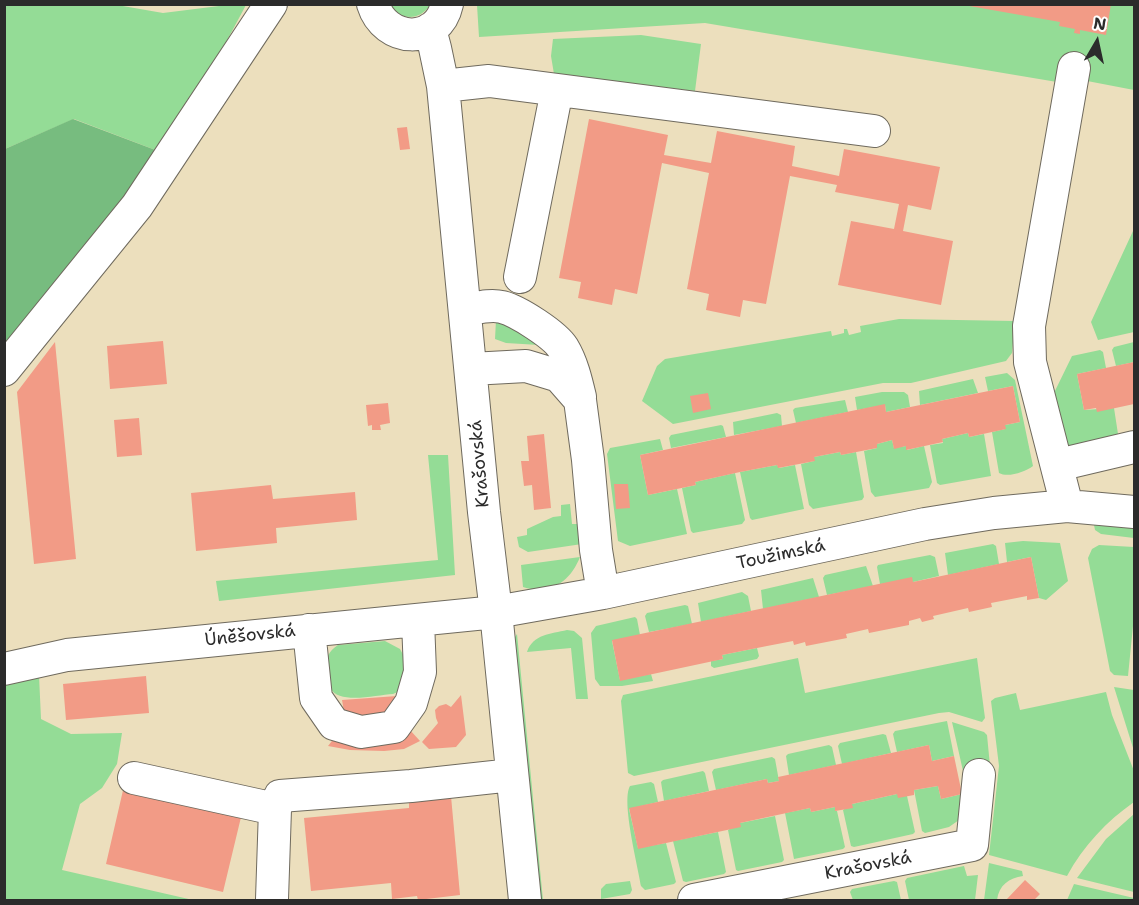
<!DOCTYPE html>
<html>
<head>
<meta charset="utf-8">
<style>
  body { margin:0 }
  #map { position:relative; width:1139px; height:905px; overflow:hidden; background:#ecdfbd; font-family:"Shantell Sans",sans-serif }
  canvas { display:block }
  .frame { position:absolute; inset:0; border:6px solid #2b2b2b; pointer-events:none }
  .north { position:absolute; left:1067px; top:12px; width:60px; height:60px; -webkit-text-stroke:4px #fff; paint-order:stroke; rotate:9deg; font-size:16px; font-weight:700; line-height:24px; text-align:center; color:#2b2b2b }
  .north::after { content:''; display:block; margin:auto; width:21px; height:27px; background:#2b2b2b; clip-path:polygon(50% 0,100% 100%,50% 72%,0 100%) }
</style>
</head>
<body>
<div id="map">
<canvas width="1139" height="905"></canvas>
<div class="frame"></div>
<div class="north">N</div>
</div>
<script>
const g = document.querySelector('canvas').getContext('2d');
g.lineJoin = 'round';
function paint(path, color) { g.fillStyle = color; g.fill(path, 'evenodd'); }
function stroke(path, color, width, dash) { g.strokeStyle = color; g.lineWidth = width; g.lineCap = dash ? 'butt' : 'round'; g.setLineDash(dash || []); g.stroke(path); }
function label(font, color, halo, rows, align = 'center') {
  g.font = font + ' "Shantell Sans",sans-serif'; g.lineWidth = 4.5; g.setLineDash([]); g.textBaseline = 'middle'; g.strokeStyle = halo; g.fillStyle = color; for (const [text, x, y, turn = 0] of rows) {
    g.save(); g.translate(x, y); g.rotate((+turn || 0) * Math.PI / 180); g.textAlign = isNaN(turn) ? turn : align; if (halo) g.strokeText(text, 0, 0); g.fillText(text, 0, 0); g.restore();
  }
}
paint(new Path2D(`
  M4 5H117L163 13 227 5H246L166 154 74 119 5 149Z
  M390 5H430C420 21 400 21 390 5Z
  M477 5H1134V90L1082 80 1057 82 705 23 479 37Z
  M641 35 701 44 695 91 554 74 551 56 553 39Z
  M1134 223V332L1098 340 1091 322 1133 231Z
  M899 319 1015 321 1012 353 1006 361 911 383H883L673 424 642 401 657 366 665 359 831 331 832 336 844 333V329H847L849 335 861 332 860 326Z
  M496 320 502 321 539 345 506 343 495 339Z
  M1134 342V362L1116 366 1112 350 1114 347Z
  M1100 350 1103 352 1106 368 1077 374 1084 410 1114 408 1118 434 1117 437 1068 446 1064 445 1053 395 1072 356Z
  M1007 373 1015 380 1033 466C1025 472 1008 478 999 473L992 432 1005 429V425L1020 422 1013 386 988 391 985 377Z
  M973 379 978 393 920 405 919 391Z
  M882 392H904L908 395 910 407 886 412 885 405 857 410 855 397Z
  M845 400 848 412 796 423 793 410 795 408Z
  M777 413 781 415 782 426 734 435 733 422Z
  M721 425 723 426 726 437 671 448 669 438 671 435Z
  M968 433 969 437 984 434 991 476 940 485 937 483 930 445 943 443 942 439Z
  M660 439 663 450 640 455 648 495 677 489 687 534 630 546 618 541 607 454 610 448Z
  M892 440 894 448 906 446 907 450 924 446 932 482 929 488 875 497 871 492 864 451 877 448V444Z
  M840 452 841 455 856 452 864 497 862 500 813 509 809 505 801 464 814 461V457Z
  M428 455H448L455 575 219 601 216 581 438 560Z
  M777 465 779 468 795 465 804 509 752 520 750 518 740 472Z
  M735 473 745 520 742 524 693 533 691 531 682 488 696 485 695 482Z
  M570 504 572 524H581L582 544 528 552 519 547 517 537 527 535V529L553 517 561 516V505Z
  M1094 525 1134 527V538L1101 534 1095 530Z
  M1023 541 1060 543 1068 581 1046 600 1039 598 1031 557 1007 562 1005 543Z
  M993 544 996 546 999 564 948 575 945 553Z
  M1099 545 1134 547V616L1128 676 1114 675 1110 671 1088 558 1092 549Z
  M930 555 935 557 939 576 913 582 880 584 877 567 878 565Z
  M580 557C570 582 550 596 523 587L521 565Z
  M866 566 873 586 827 595 823 578 825 575Z
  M813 578 819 597 763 609 761 590Z
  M742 592 748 596 751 611 701 622 698 603Z
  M685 605 688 606 692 624 649 632 645 616 647 613Z
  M635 617 637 619 640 635 612 641 620 680 651 674 653 681 622 686H600L595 679 591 633 596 626Z
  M567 630 574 631 582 638 588 699H576L571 648 527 652C533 634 551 634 567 630Z
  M517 634 543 900H538L512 642Z
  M385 641 400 649 407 662 400 691 393 694C376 695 339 705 330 688 326 682 327 675 327 669 326 657 328 652 338 645Z
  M757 648 759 656 757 659 714 668 711 666V661L723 659 722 655Z
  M798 658 805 693 977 658 985 718 982 722 949 712 939 713 634 776 628 773 621 701 623 695Z
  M39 675 41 719 71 734 122 733 117 764 102 788 80 804 62 870 193 900H5L4 683Z
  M1114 687 1134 690V751Z
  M1106 692 1112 715 1134 771V802C1107 821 1083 846 1067 876L989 855 999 766 991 701 995 698 1016 693 1020 710Z
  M947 721 954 756 932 761 929 745 897 752 893 734 895 731Z
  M952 722 984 732 987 735 990 766 963 771Z
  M883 734 886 735 891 753 842 764 838 746 840 743Z
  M829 745 832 747 836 765 789 775 786 756 788 754Z
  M772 757 775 759 779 781 768 783 767 779 716 790 712 772 714 769Z
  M703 771 705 773 709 791 664 801 661 782 663 780Z
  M651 782 654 784 658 802 629 809 638 848 666 843 676 882 674 884 645 890 641 886C638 866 621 801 630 786Z
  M938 786 941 799 962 794 959 820 949 827 925 833 922 831 914 790Z
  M897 794 907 796 915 832 913 834 854 847 851 846 843 810 852 804Z
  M835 807V811H837L845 847 843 849 794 859 785 813 810 808 811 812Z
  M1134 814V892L1077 878 1106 839Z
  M775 816 784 860 782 862 738 871 736 870 728 830 740 823Z
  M718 832 726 872 724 874 686 882 683 881 673 841Z
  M989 863 1022 871 1023 876C1009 878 999 885 997 900H984Z
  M964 866 967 876 978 875 975 900H909L905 881 907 878Z
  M630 881 632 890 630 894 601 899V889L606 884Z
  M894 881 897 882 901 900H853L850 892 852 889Z
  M1074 884 1134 898V900H1067Z`), '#94dc96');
paint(new Path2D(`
  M73 119 166 154 5 359V149Z`), '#77bc7f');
paint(new Path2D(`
  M958 4H1111L1106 35 1080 30V34L1074 33 1075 29 1059 26 1060 22Z
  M589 119 668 135 664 155 711 163 717 131 795 146 792 166 839 176 844 149 940 167 931 210 908 205 903 231 953 241 941 305 838 285 851 221 894 229 899 204 835 192 837 185 790 176 766 304 743 300 740 317 706 310 709 294 687 289 709 173 662 163 637 294 615 289 612 305 578 298 581 282 559 278Z
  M407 127 410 149 400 150 397 128Z
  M163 341 167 384 110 389 107 346Z
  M55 342 76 559 34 564 17 392Z
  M1134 362V404L1097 412 1096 408 1084 410 1077 374Z
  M1013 386 1020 422 1005 425 1006 429 969 437 968 433 942 439 943 442 906 450V446L894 449 892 440 877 444V448L841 455 840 452 814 457 815 461 778 468 777 465 740 472 695 482 696 485 648 495 640 455 885 404 886 412Z
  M708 393 711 409 693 413 690 396Z
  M388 403 390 423 380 425 381 430H372V425L368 426 366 405Z
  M139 418 142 455 117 457 114 420Z
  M544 434 551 508 534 510 532 485 524 486 521 461H529L527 436Z
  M614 484H628L630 508 616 509Z
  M271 485 273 499 355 492 357 520 276 528 277 543 196 551 191 493Z
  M1031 557 1039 598 1027 600V596L991 603 992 607 969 612 968 608 933 616 934 619 922 622 920 618 909 621V625L869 633 868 629 846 634 847 638 806 646 805 642 794 645 793 641 767 646 722 655 723 659 620 681 612 640 912 577 913 582Z
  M146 676 149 713 66 720 63 684Z
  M461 695 466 735 456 747 429 749 422 742 438 723 436 718 435 710 439 706 446 704 451 707Z
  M397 696 399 718 420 741 404 749 384 751 350 750 328 746 346 723 342 700Z
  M929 745 932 761 954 756 962 794 941 799 938 786 914 790V795L898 798 897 794 852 804 853 808 835 811V807L811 812 810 808 740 823 741 827 638 849 629 808 767 779 768 783 779 781 778 777Z
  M124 786 242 813 223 892 106 864Z
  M451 796 460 895 418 900 417 896 392 899 391 883 311 891 304 818 409 808V800Z
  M1025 880 1040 894 1034 900H1006Z`), '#f29b86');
const minor = new Path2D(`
  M373 4C385 43 438 46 447 4
  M430 29 435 48 443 86 484 512 496 612 525 900
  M443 86 489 81 874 131
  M520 277 557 90
  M465 310C477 308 490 304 502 307 518 311 555 335 563 348 572 363 576 380 580 397
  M471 369 526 366 559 376 580 400 588 460 596 550 603 593
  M4 370 137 206 271 4
  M1058 465 1134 447
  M1067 506 1030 362 1029 326 1074 68
  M309 630 316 698 334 724 361 732 394 727 411 703 420 672 418 621
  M4 669 67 655 496 612 603 593 925 524 994 513 1067 506 1134 512
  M134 778 275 809 280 796 411 786 512 775
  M272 899 275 809
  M694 900 972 845 979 775`);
stroke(minor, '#6f6a5e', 34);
stroke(minor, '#fff', 32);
label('18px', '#2b2b2b', '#fff', [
  ["Krašovská",480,464,-95],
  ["Toužimská",781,555,-12],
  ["Úněšovská",250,636,-6],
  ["Krašovská",868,866,-11]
]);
</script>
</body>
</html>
